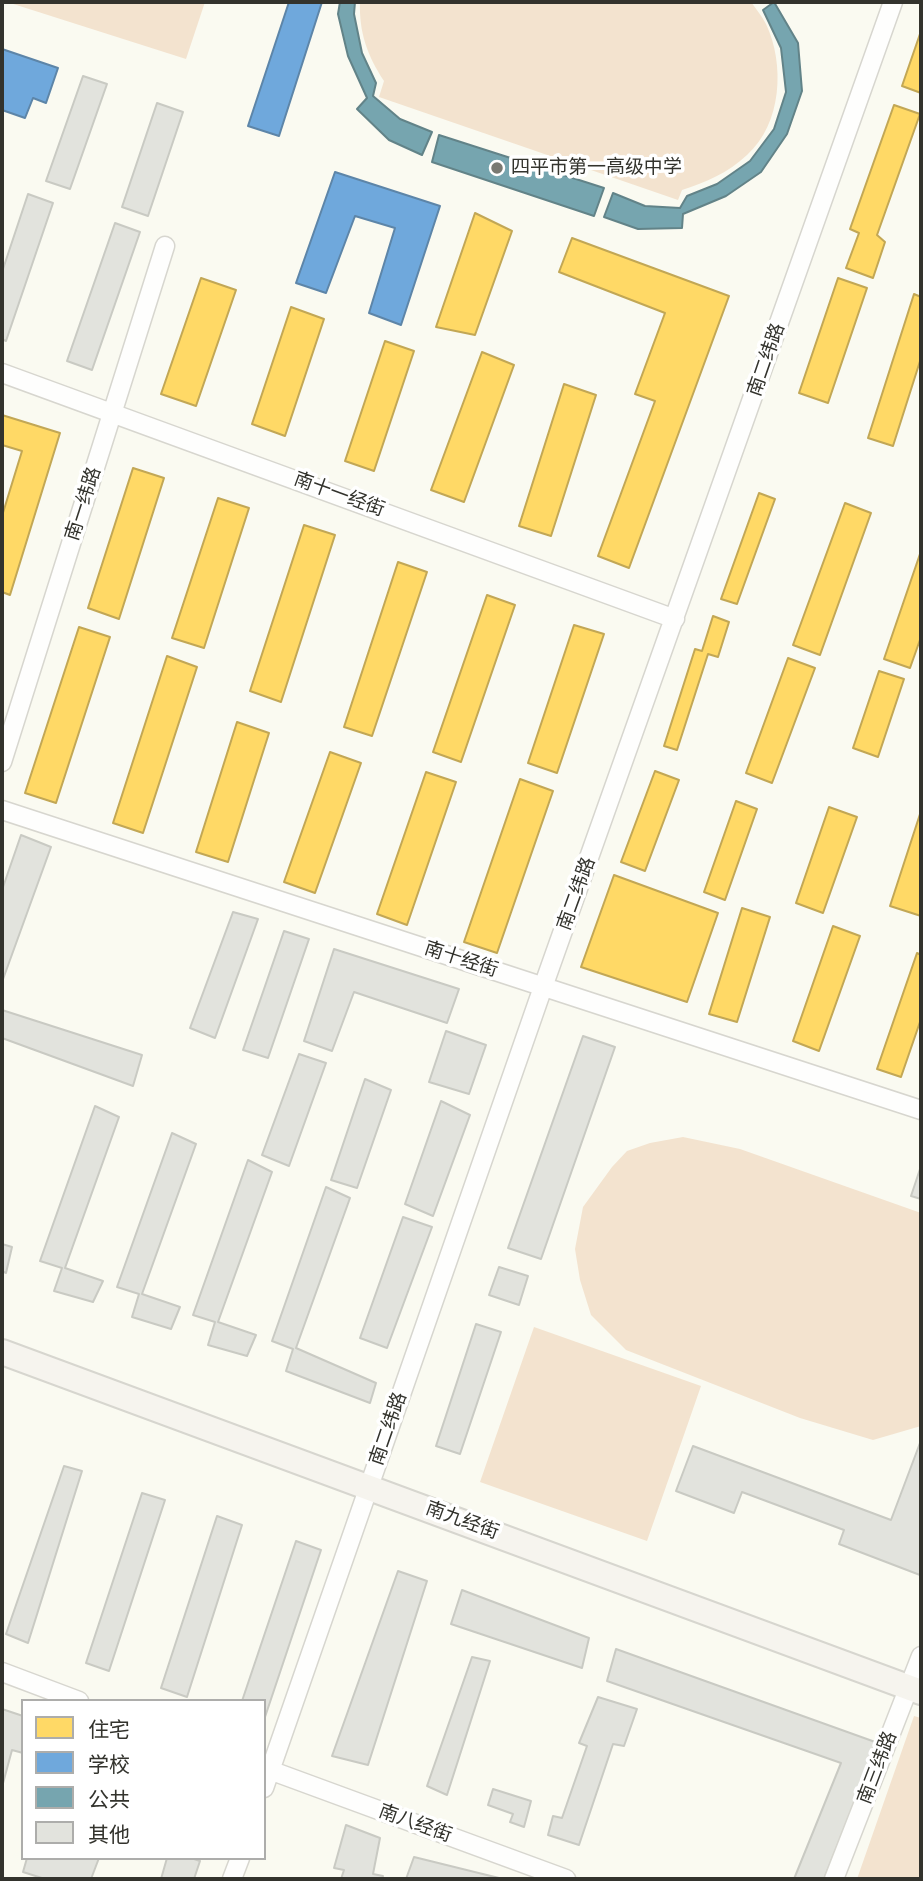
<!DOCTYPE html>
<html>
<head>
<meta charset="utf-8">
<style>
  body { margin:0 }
  #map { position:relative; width:923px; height:1881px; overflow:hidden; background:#fafaf1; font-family:"Varela Round","Noto Sans SC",sans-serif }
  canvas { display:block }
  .frame { position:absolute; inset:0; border:4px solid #33332d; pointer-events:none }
  .legend { position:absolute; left:21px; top:1699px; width:245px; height:161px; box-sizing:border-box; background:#fff; border:2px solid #adadab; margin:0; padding:9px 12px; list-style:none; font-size:21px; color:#33332d }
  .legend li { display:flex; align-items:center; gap:14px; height:35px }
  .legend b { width:35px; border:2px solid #adadab }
</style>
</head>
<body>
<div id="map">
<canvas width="923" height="1881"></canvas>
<div class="frame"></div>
<ul class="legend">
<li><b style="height:19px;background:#ffd966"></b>住宅</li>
<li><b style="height:19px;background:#6fa8dc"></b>学校</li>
<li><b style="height:19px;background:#76a5af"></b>公共</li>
<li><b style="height:19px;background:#e2e3dd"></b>其他</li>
</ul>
</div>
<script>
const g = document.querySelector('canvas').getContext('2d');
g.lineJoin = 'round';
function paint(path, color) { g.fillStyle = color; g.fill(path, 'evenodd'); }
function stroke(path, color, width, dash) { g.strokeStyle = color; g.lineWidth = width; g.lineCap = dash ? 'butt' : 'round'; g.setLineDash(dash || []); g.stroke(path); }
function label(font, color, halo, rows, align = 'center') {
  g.font = font + ' "Varela Round","Noto Sans SC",sans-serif'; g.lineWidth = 7; g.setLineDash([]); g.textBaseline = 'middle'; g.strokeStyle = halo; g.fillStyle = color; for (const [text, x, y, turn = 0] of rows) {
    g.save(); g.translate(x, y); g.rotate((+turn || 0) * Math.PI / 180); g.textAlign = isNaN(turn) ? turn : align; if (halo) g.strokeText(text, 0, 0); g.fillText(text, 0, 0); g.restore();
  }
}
paint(new Path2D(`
  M7 2H205L186 59Z
  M360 2H751C756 9 762 16 766 24 785 64 782 124 747 155 728 173 706 182 682 190L678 200 379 97 384 81C367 55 359 32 360 2Z
  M683 1137 740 1149 921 1213V1426L873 1440 800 1418 626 1350 591 1315 580 1280 575 1249 583 1207 612 1167 627 1151 650 1143Z
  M534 1327 701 1386 647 1541 480 1482Z
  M914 1716 921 1718V1879H857Z`), '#f3e3cf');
const homes = new Path2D(`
  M921 31V93L902 86Z
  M894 105 920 114 877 235 885 242 873 278 846 268 859 233 850 229Z
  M475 213 512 231 475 335 436 327Z
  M572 238 729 296 629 568 598 556 655 401 635 394 665 313 559 272Z
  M201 278 236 290 196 406 161 394Z
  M838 278 867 288 828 403 799 393Z
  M914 294 921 297V358L893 446 868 438Z
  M291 307 324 319 285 436 252 424Z
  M385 341 414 351 374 471 345 461Z
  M482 352 514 365 464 502 431 490Z
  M564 384 596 395 551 536 519 526Z
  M2 415 60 433 10 595 2 592V516L22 451 2 445Z
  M133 468 164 478 119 619 88 608Z
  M759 493 775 499 737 604 721 599Z
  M218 498 249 508 204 648 172 638Z
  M845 503 871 513 820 655 793 645Z
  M304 525 335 535 281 702 250 691Z
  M921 551V637L910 668 884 659Z
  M398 562 427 572 372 736 344 727Z
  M487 595 515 605 461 762 433 752Z
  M713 616 729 622 718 657 708 654 677 750 664 746 695 649 702 651Z
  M574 625 604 634 557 773 528 763Z
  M79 627 110 637 56 803 25 793Z
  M167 656 197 667 143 833 113 823Z
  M788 658 815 668 772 783 746 773Z
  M879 671 904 679 878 757 853 748Z
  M237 722 269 733 228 862 196 852Z
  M330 752 361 763 315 893 284 882Z
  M655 771 679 780 645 871 621 862Z
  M426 772 456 782 407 925 377 914Z
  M520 779 553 791 497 953 464 942Z
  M736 801 757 809 725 900 704 892Z
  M829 807 857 817 823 913 796 903Z
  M921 811V916L890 906Z
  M614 875 718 913 687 1002 581 967Z
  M742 908 770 917 737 1022 709 1014Z
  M833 926 860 936 819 1051 793 1041Z
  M917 953 921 955V1019L901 1077 877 1069Z`);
paint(homes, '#ffd966');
stroke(homes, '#c2a755', 2);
const schools = new Path2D(`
  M289 2H322L279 136 248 126Z
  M2 49 58 68 46 103 33 98 25 118 2 110Z
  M335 172 440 206 401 325 369 313 395 228 355 216 326 293 296 283Z`);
paint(schools, '#6fa8dc');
stroke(schools, '#5d85a8', 2);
const public = new Path2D(`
  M340 2H355L354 14 362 53 376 83 373 96 400 119 432 132 422 155 389 140 357 109 367 98 348 56 338 14Z
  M774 2 798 43 802 91 787 134 761 172 726 196 683 214 682 228 638 229 604 217 613 193 645 206 680 208 687 196 717 184 750 161 774 129 786 92 781 48 763 10Z
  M439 135 604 188 594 216 432 162Z`);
paint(public, '#76a5af');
stroke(public, '#628388', 2);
const building = new Path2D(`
  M83 76 107 84 70 189 46 181Z
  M157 103 183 112 148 216 122 207Z
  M28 194 53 203 6 341 2 339V272Z
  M115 223 140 232 92 370 67 361Z
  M21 835 51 847 2 982V890Z
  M233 912 258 919 215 1038 190 1028Z
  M284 931 309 939 268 1058 243 1050Z
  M334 949 459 989 447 1023 354 992 332 1051 304 1041Z
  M2 1010 142 1055 133 1086 2 1038Z
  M446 1031 486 1045 469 1094 429 1082Z
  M583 1036 615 1047 541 1259 508 1248Z
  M299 1054 326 1063 289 1166 262 1155Z
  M365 1079 391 1090 357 1188 331 1180Z
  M441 1101 470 1115 433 1216 405 1204Z
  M95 1106 119 1117 65 1268 103 1281 93 1302 54 1291 62 1268 40 1261Z
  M172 1133 196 1144 142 1294 180 1307 171 1329 132 1317 139 1294 117 1287Z
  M248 1160 272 1172 218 1322 256 1335 247 1356 208 1345 215 1322 193 1315Z
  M920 1169H921V1199L911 1196Z
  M326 1187 350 1198 296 1348 376 1383 370 1403 286 1371 293 1349 272 1341Z
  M403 1217 432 1227 387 1348 360 1338Z
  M2 1244 12 1247 6 1273 2 1271Z
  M499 1267 528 1276 519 1305 489 1295Z
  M476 1324 501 1332 460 1454 436 1446Z
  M920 1443V1575L839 1544 844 1530 742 1492 734 1513 676 1491 693 1446 891 1520Z
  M64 1466 82 1471 28 1643 6 1634Z
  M142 1493 165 1500 109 1671 86 1663Z
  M217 1516 242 1525 187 1697 161 1688Z
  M296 1541 321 1550 264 1720V1701H242Z
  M398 1571 427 1581 368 1765 332 1756Z
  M462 1590 589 1638 582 1668 451 1624Z
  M616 1649 878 1743 824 1879H794L841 1763 607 1681Z
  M472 1657 490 1661 447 1795 427 1786Z
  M598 1697 637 1709 624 1746 613 1744 579 1845 548 1835 553 1816 562 1818 587 1746 579 1743Z
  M2 1709 23 1716V1753L12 1750 2 1787Z
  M493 1789 531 1801 524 1827 510 1822 513 1814 488 1805Z
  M346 1825 380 1838 373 1874 383 1876 382 1879H341L344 1870 334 1868Z
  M414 1857 503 1879H406Z
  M27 1858H99L91 1879H45L23 1872Z
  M167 1858H191L200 1861 194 1879H161Z`);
paint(building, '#e2e3dd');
stroke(building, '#c9cac3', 2);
const minor = new Path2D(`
  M2 373 675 619
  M2 762 165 246
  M2 810 921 1110
  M2 1672 79 1701
  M264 1768 566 1879
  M264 1788 543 987 893 2
  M232 1879 240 1858
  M834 1879 921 1656`);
const secondary = new Path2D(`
  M2 1352 921 1692`);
stroke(minor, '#d7d6cf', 21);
stroke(secondary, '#d7d6cf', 28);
stroke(minor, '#fefefd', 18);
stroke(secondary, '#f6f4ee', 24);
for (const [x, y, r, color] of [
  [497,168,7,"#797972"]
]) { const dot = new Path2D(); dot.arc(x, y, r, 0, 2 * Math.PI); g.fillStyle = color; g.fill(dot); stroke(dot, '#fff', 2.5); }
label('19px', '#33332d', '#fff', [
  ["四平市第一高级中学",511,168]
], 'left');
label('19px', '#33332d', '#fff', [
  ["南二纬路",767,360,-71],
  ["南十一经街",339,495,20],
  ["南一纬路",84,504,-72],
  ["南二纬路",577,894,-70],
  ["南十经街",461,960,18],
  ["南二纬路",389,1429,-71],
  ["南九经街",462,1521,20],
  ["南三纬路",878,1768,-69],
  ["南八经街",415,1824,20]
]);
</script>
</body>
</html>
